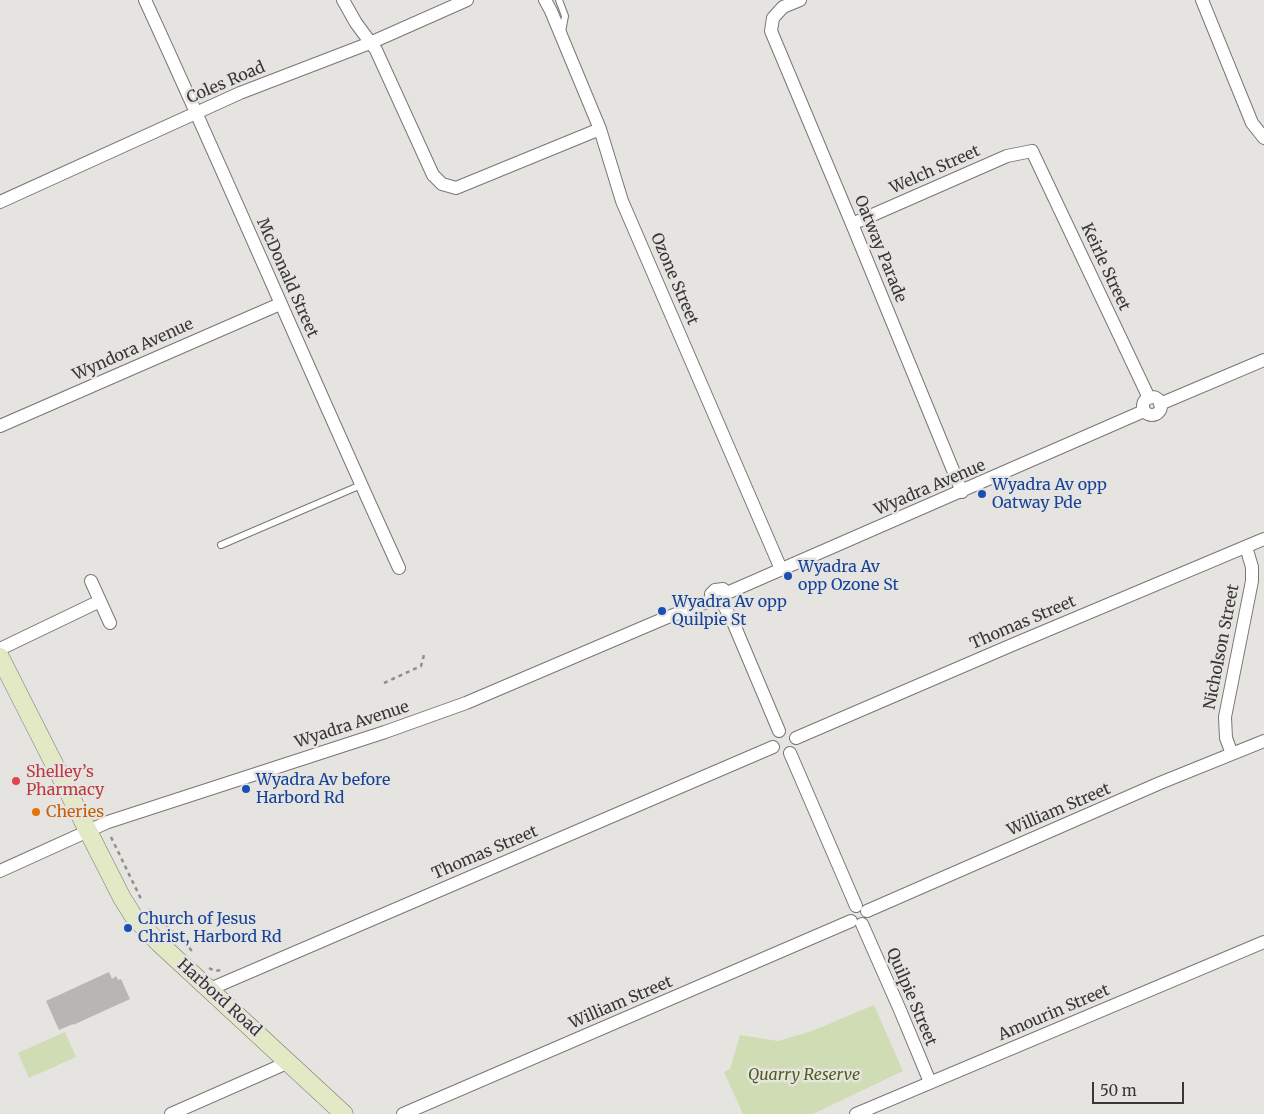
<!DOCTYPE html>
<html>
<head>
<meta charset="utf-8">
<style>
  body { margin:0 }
  #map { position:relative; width:1264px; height:1114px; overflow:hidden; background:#e6e4e1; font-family:Merriweather,serif }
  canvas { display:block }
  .scale { position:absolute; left:1092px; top:1082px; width:92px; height:22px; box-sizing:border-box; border:2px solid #383736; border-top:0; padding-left:6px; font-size:15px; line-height:18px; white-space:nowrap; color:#383736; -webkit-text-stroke:4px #e6e4e1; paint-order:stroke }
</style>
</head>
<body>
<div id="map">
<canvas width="1264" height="1114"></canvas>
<div class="scale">50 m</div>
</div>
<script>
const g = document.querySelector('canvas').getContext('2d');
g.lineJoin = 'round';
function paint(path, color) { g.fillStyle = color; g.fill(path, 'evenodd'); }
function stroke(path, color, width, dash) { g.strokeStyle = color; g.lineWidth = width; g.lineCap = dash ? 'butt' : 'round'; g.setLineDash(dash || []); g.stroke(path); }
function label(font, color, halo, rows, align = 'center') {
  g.font = font + ' Merriweather,serif'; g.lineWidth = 5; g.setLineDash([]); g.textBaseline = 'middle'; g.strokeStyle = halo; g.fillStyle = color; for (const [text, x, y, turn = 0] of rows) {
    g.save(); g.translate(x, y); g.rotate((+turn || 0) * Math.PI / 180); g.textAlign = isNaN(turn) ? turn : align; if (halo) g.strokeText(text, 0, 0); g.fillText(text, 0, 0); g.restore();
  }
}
paint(new Path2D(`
  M874 1005 903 1071 813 1114H743L724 1072 730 1069 740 1035 778 1041 812 1031Z
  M65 1032 76 1057 29 1078 18 1053Z`), '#d0dcb4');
paint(new Path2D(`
  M109 972 112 979 116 976 118 980 121 979 130 999 73 1025V1024L59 1030 46 1001Z`), '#b8b5b3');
const lane = new Path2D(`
  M559 0 565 16 562 32
  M221 545 361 485`);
const street = new Path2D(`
  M145 0C232 189 313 380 399 568
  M343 0 356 23 376 50 433 175 442 184 456 188 600 129
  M545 0 551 11 600 129 622 201 781 569
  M800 0 783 7 773 18 771 31 852 224 962 492
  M1202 0 1252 123 1264 138
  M0 202 240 93 370 43 467 0
  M852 224 1007 156 1032 151 1149 398
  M1143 406a9 9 0 1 1 18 0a9 9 0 1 1-18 0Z
  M1160 404 1264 360
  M0 426 280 304
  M91 581 110 623
  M727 593 1144 411
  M712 600 711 594 715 590 723 589 727 593
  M723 604 733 622 779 731
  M0 649 100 601
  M796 738 1012 645 1264 539
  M790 753 856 906
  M1232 754 1226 738 1225 717 1252 581V567L1246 547
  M0 871 108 822 385 732 466 703 663 619 712 600
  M867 911 1160 783 1264 741
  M862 924 900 1010 930 1082
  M210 989 773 747
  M171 1114 289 1062
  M403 1114 851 921
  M856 1114 1264 942`);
const secondary = new Path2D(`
  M0 657 122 898 134 917 159 943 344 1114`);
stroke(lane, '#787674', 8);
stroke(street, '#787674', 14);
stroke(secondary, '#787674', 19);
stroke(new Path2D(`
  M384 683 421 666 424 655
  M111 837 142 901
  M149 909 188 946 194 954
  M209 968 215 971 221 970`), '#918f8d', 2.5, [4, 4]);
stroke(lane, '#fff', 6);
stroke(street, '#fff', 12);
stroke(secondary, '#e2e9c4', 18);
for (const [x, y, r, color] of [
  [982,494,5,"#1a4fb4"],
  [788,576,5,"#1a4fb4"],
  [662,611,5,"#1a4fb4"],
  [16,781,5,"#e0444e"],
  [246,789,5,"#1a4fb4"],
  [36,812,5,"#e8710a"],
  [128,928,5,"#1a4fb4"]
]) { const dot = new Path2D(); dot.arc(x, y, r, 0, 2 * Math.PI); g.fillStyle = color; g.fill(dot); stroke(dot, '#e6e4e1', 2); }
label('16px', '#383736', '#e6e4e1', [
  ["Coles Road",226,83,-23],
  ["Welch Street",935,170,-24],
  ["Oatway Parade",880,249,68],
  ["Keirle Street",1105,267,65],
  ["McDonald Street",287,278,66],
  ["Ozone Street",674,279,67],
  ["Wyndora Avenue",133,350,-24],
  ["Wyadra Avenue",930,488,-23],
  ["Thomas Street",1023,623,-23],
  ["Nicholson Street",1222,647,-79],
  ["Wyadra Avenue",352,725,-18],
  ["William Street",1059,810,-23],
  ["Thomas Street",485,853,-23],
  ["Quilpie Street",911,997,67],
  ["Harbord Road",219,998,42],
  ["William Street",621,1003,-23],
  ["Amourin Street",1054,1013,-23]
]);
label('16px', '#164399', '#e6e4e1', [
  ["Wyadra Av opp",992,485],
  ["Oatway Pde",992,503],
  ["Wyadra Av",798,567],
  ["opp Ozone St",798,585],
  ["Wyadra Av opp",672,602],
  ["Quilpie St",672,620],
  ["Wyadra Av before",256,780],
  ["Harbord Rd",256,798],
  ["Church of Jesus",138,919],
  ["Christ, Harbord Rd",138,937]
], 'left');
label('16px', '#be3a42', '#e6e4e1', [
  ["Shelley’s",26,772],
  ["Pharmacy",26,790]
], 'left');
label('16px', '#c56008', '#e6e4e1', [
  ["Cheries",46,812]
], 'left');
label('italic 16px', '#4f5f1b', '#e6e4e1', [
  ["Quarry Reserve",804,1075]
]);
</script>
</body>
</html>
